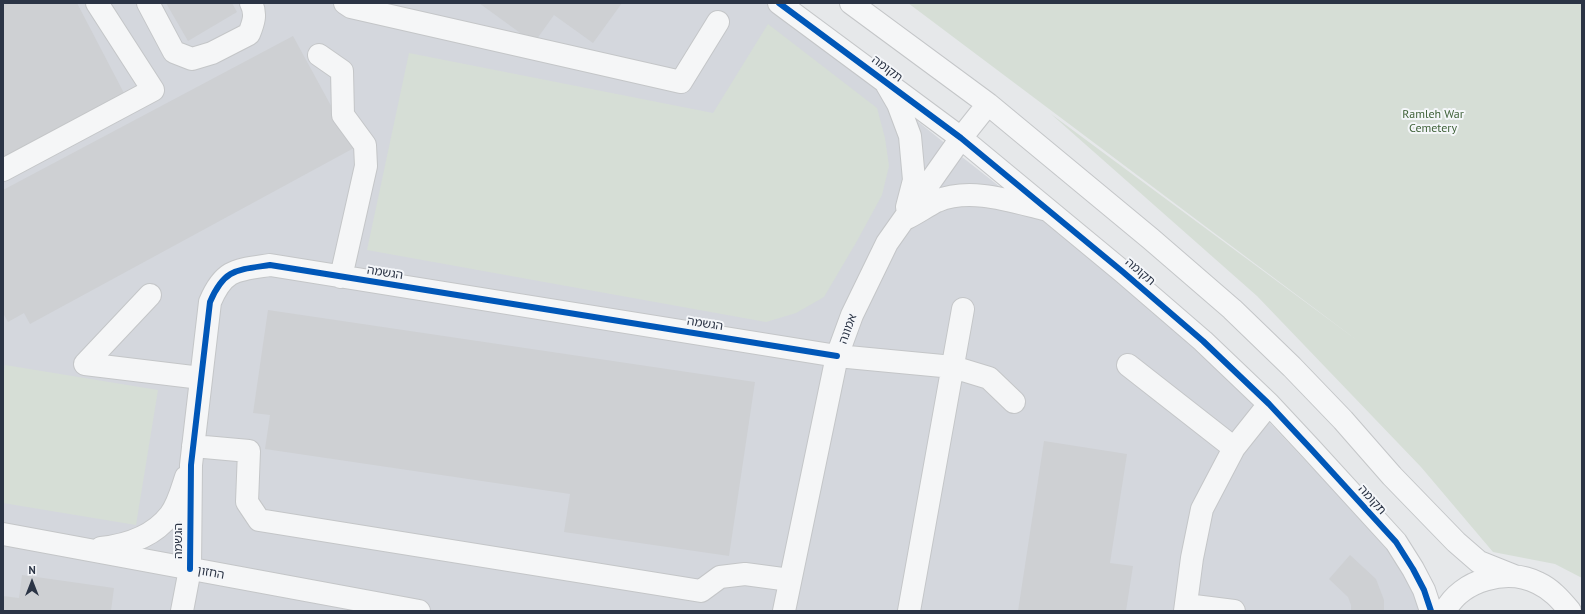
<!DOCTYPE html>
<html>
<head>
<meta charset="utf-8">
<style>
  body { margin:0 }
  #map { position:relative; width:1585px; height:614px; overflow:hidden; background:#e6e8ea; font-family:"PT Sans",sans-serif }
  canvas { display:block }
  .frame { position:absolute; inset:0; border:4px solid #2b3445; pointer-events:none }
  .north { position:absolute; left:12px; top:562px; width:40px; height:40px; -webkit-text-stroke:3px #f4f6f9; paint-order:stroke; rotate:0deg; font-size:11px; font-weight:700; line-height:16px; text-align:center; color:#2b3445 }
  .north::after { content:''; display:block; margin:auto; width:14px; height:18px; background:#2b3445; clip-path:polygon(50% 0,100% 100%,50% 72%,0 100%) }
</style>
</head>
<body>
<div id="map">
<canvas width="1585" height="614"></canvas>
<div class="frame"></div>
<div class="north">N</div>
</div>
<script>
const g = document.querySelector('canvas').getContext('2d');
g.lineJoin = 'round';
function paint(path, color) { g.fillStyle = color; g.fill(path, 'evenodd'); }
function stroke(path, color, width, dash) { g.strokeStyle = color; g.lineWidth = width; g.lineCap = dash ? 'butt' : 'round'; g.setLineDash(dash || []); g.stroke(path); }
function label(font, color, halo, rows, align = 'center') {
  g.font = font + ' "PT Sans","Noto Sans Hebrew",sans-serif'; g.lineWidth = 4; g.setLineDash([]); g.textBaseline = 'middle'; g.strokeStyle = halo; g.fillStyle = color; for (const [text, x, y, turn = 0] of rows) {
    g.save(); g.translate(x, y); g.rotate((+turn || 0) * Math.PI / 180); g.textAlign = isNaN(turn) ? turn : align; if (halo) g.strokeText(text, 0, 0); g.fillText(text, 0, 0); g.restore();
  }
}
paint(new Path2D(`
  M3 3H771L957 153 1182 330 1405 566 1419 611H3Z`), '#d4d7dd');
paint(new Path2D(`
  M908 3H1582V578L1555 564 1493 552 1421 467 1257 296 1051 114 1358 341Z
  M768 24 877 108 885 138 889 166 882 195 857 241 824 297 796 313 766 322 367 250 409 53 713 113Z
  M5 365 158 390 136 525 3 503V378Z`), '#d6ded6');
paint(new Path2D(`
  M3 3H77L126 97 3 161Z
  M166 3H232L237 12 188 41Z
  M479 3H622L593 43 554 15 534 43Z
  M293 36 354 148 30 324 24 313 8 322 3 313V190Z
  M268 310 755 382 729 556 564 532 570 494 265 449 270 415 253 413Z
  M1044 441 1127 454 1110 563 1133 566 1126 611H1018Z
  M1350 555 1376 579 1384 600V611H1351V605L1348 597 1329 579Z
  M22 575 114 588 111 611H3V596L19 598Z`), '#ced0d3');
const minor = new Path2D(`
  M148 3 174 52 192 59 212 53 249 34C253 24 257 14 251 3
  M345 3 351 7 681 82 718 22
  M779 3 961 138 1123 272 1203 341 1269 404 1311 449 1396 542 1413 569 1424 590 1431 611
  M851 3 988 104 1151 239 1232 309 1292 367 1343 420 1392 476 1456 542 1479 562 1514 576
  M319 55 342 71 343 115 365 145 366 166 341 277
  M887 85 898 104 910 136 914 180 907 207
  M3 170 153 90 97 3
  M907 218C917 213 927 206 937 201 970 187 1011 201 1044 209
  M150 295 85 364 201 378
  M1128 365 1234 448
  M193 446 249 451 247 502 259 520 701 591 720 577 745 574 790 580
  M3 534 419 611
  M101 548C128 545 153 537 170 515 178 505 182 489 186 477
  M1186 605 1234 611
  M182 611 190 569 191 465 210 302C224 269 236 270 270 265L837 356 953 367 989 378 1014 402
  M784 611 837 356 852 315 887 243 961 138 988 104
  M909 611 963 309
  M1185 611 1192 558 1202 509 1234 448 1269 404
  M1445 611C1461 580 1507 567 1538 583 1551 589 1560 599 1570 611`);
stroke(minor, '#c4c6c8', 24);
stroke(minor, '#f5f6f7', 22);
stroke(new Path2D(`
  M779 3 961 138 1123 272 1203 341 1269 404 1311 449 1396 542 1413 569 1424 590 1431 611
  M190 569 191 465 210 302C224 269 236 270 270 265L837 356`), '#0057b8', 6);
label('12px', '#2b3445', '#f4f6f9', [
  ["תקומה",887,69,37],
  ["תקומה",1140,272,41],
  ["הגשמה",385,273,9],
  ["הגשמה",705,324,9],
  ["אמונה",848,329,-70],
  ["תקומה",1372,500,48],
  ["הגשמה",179,541,-90],
  ["החזון",211,573,10]
]);
label('12px', '#3f6138', '#f4f6f9', [
  ["Ramleh War",1433,115],
  ["Cemetery",1433,129]
]);
</script>
</body>
</html>
